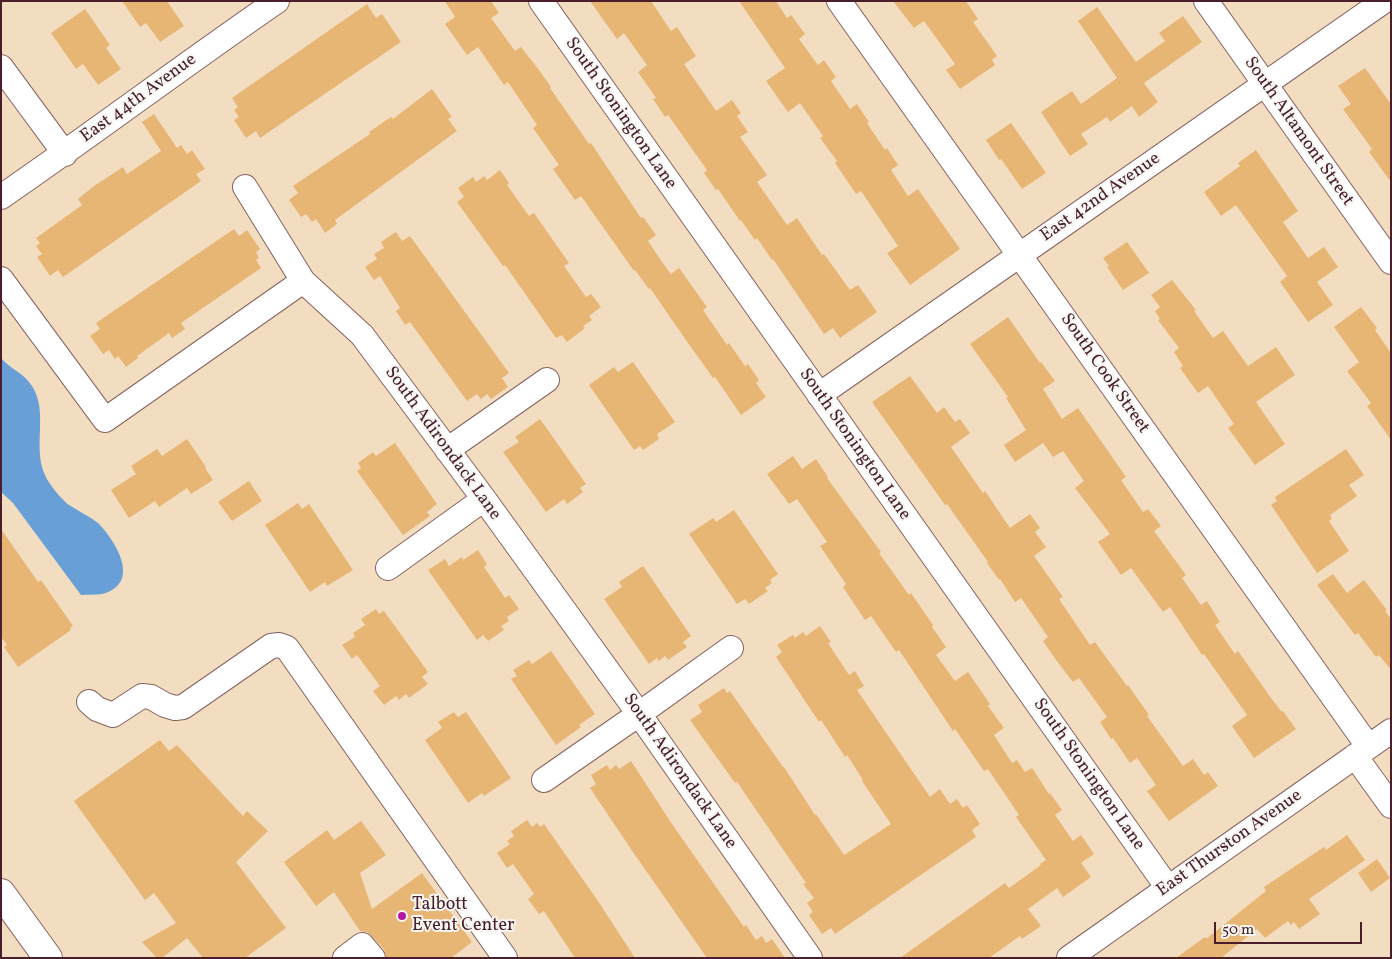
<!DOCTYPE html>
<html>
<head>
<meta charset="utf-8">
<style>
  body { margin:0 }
  #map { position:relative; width:1392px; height:959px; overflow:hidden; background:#f3ddc1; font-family:Vollkorn,serif }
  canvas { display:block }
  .frame { position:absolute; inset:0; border:2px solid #4a1f2b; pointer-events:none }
  .scale { position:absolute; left:1214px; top:922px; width:148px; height:22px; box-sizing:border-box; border:2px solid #4a1f2b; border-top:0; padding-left:6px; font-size:15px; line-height:18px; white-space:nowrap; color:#4a1f2b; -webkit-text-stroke:4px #f6f6f2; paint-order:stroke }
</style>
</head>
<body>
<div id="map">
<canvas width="1392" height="959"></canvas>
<div class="frame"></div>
<div class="scale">50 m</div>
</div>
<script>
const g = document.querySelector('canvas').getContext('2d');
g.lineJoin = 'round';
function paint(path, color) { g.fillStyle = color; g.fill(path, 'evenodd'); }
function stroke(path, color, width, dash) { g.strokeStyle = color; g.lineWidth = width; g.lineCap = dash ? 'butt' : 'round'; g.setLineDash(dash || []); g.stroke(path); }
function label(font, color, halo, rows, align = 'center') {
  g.font = font + ' Vollkorn,serif'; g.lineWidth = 4; g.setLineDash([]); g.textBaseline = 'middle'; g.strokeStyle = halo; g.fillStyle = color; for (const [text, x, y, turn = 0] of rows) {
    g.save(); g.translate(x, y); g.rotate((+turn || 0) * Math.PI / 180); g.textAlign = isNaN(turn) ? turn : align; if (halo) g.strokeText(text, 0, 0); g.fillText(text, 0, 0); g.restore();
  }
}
paint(new Path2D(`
  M1 358C11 370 22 371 32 386 49 412 32 447 45 475 48 483 62 500 69 505 78 511 89 516 98 523 114 539 140 579 108 592 100 596 89 594 81 595L13 503 1 492Z`), '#679fd6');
paint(new Path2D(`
  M122 1H167L184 26 160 42 146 23 140 27Z
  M445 1H491L499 13 491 18 515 51 521 47 539 70 551 87 550 88 589 144 591 143 641 218 643 217 656 235 648 241 662 262 671 274 679 268 707 307 703 310 727 345 729 343 745 366 748 364 759 380 756 383 766 397 741 415 715 377 713 378 688 343 650 288 649 289 635 270 634 271 581 196 575 200 553 169 559 165 533 128 537 125 508 82 504 85 478 47 467 55 445 24 455 17Z
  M590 1H651L671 31 677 27 696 56 684 64 716 111 732 100 741 113 737 116 748 132 740 137 767 175 757 182 787 225 797 218 822 255 824 254 850 290 858 285 877 312 840 338 833 328 824 334 773 259 772 260 757 238 755 240 741 220 740 221 718 189 716 190 704 173 707 170 668 115 665 117 653 99 656 98 638 72 647 65 624 33 617 39Z
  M739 1H776L787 18 791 15 805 34 799 39 818 65 824 60 836 77 831 81 850 109 857 104 869 122 867 123 885 150 887 148 898 165 891 170 908 196 918 189 960 249 910 285 887 253 898 246 861 191 856 194 835 163 837 161 820 138 823 136 800 103 788 112 766 81 785 68Z
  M893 1H966L978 19 973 22 997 56 992 60 995 65 960 89 946 70 955 64 924 21 914 28Z
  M367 4 376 18 382 14 401 42 260 138 256 131 246 138 234 120 239 117 234 110 238 107 232 98Z
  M1097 7 1136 62 1165 41 1159 33 1183 16 1202 42 1144 83 1158 102 1139 117 1132 106 1110 122 1107 117 1081 134 1088 144 1070 156 1041 112 1072 91 1081 104 1117 78 1078 21Z
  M85 9 110 45 106 48 121 69 98 85 83 64 76 69 51 33Z
  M1365 68 1391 104V182L1369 152 1372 149 1343 109 1351 104 1338 86Z
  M432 89 452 117 448 119 457 131 335 220 337 224 325 233 316 219 312 222 306 214 301 217 289 200 298 193 293 186 370 134 369 132 391 117 393 119Z
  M154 114 177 148 181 145 187 154 192 150 205 169 196 174 201 181 63 277 58 270 50 276 37 257 42 254 36 246 40 243 36 238 82 205 78 199 94 186 123 167 127 174 161 151 142 122Z
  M1011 123 1046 173 1022 189 1001 159 999 160 986 140Z
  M1256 150 1298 211 1283 222 1308 258 1324 247 1338 267 1317 282 1333 305 1308 322 1280 282 1287 276 1236 205 1221 216 1204 192 1240 166 1238 163Z
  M500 170 509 183 507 185 529 216 534 213 569 263 564 266 586 297 591 294 601 307 589 316 592 320 583 326 585 328 567 342 562 335 556 338 505 265 503 266 457 202 464 197 458 188 473 177 476 182 484 176 487 180Z
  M234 229 239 236 247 230 260 249 256 252 259 258 256 260 261 268 181 323 185 329 172 338 169 333 137 356 138 358 126 367 118 356 115 359 109 350 103 354 90 336 100 329 96 323Z
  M396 232 402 241 410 236 509 373 502 378 508 387 491 399 487 394 481 399 477 394 467 401 410 322 405 325 396 311 400 308 380 276 374 280 365 267 377 259 374 254 384 248 381 242Z
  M1127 242 1149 273 1123 290 1107 267 1109 266 1103 258Z
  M1172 280 1196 310 1194 311 1213 338 1223 331 1248 366 1276 347 1295 375 1256 402 1285 444 1255 465 1228 428 1234 424 1208 386 1198 393 1180 368 1183 366 1174 352 1179 348 1158 320 1160 319 1155 311 1160 307 1151 295Z
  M1361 307 1377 328 1375 330 1391 353V440L1367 406 1371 403 1347 371 1359 362 1334 327Z
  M1008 317 1040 363 1041 362 1055 381 1043 389 1062 419 1078 408 1126 477 1121 480 1143 512 1148 509 1161 526 1154 531 1186 575 1182 578 1201 605 1207 601 1220 622 1215 625 1235 654 1238 651 1271 698 1282 712 1283 711 1296 729 1254 758 1232 726 1247 715 1204 654 1202 655 1170 607 1163 612 1131 568 1121 575 1098 542 1110 534 1075 488 1084 481 1063 451 1053 457 1043 443 1015 462 1004 445 1026 430 1006 398 1008 397 970 344Z
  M633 362 675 422 657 434 659 439 643 450 640 446 634 450 589 385 614 367 618 372Z
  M910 376 937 413 944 407 955 422 960 419 970 433 951 447 983 493 985 491 1010 528 1030 514 1040 528 1035 532 1046 547 1034 556 1063 597 1059 599 1090 645 1095 642 1127 686 1128 685 1149 715 1147 716 1183 766 1193 759 1204 775 1208 772 1218 786 1169 821 1147 791 1156 785 1137 758 1130 763 1113 738 1111 739 1100 722 1107 717 1079 678 1073 682 1056 660 1043 641 1048 637 1021 598 1015 602 1000 579 999 580 987 563 988 562 947 504 945 505 872 402Z
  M540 419 586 484 580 488 583 492 567 504 564 499 546 512 503 452 519 442 515 437Z
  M187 439 206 467 205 468 213 480 191 494 187 488 159 507 155 501 129 518 111 490 136 474 131 466 157 449 162 456Z
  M395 443 437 504 427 512 430 516 403 535 357 471 361 468 358 463 373 452 376 456Z
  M1346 449 1364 475 1349 485 1357 496 1330 515 1332 519 1329 521 1349 551 1317 573 1271 505 1277 501 1275 497Z
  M793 456 802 469 816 459 828 477 827 478 881 552 879 553 909 595 911 593 933 625 932 627 946 647 936 655 955 681 968 672 990 704 988 706 1004 728 994 735 1012 763 1017 760 1025 772 1032 768 1049 794 1050 793 1062 810 1055 815 1073 841 1081 835 1094 854 1081 863 1091 877 1063 897 1057 888 1028 909 1041 926 1022 939 1020 936 989 958H900L1005 883 1009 888 1041 865 1040 864 1046 860 1016 817 1019 815 988 769 984 771 955 729 953 731 899 650 896 652 871 616 865 620 843 587 846 584 820 546 827 542 797 499 789 504 767 474Z
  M249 481 262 501 232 521 218 502Z
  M298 503 302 509 309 504 353 570 327 586 325 582 310 592 265 525Z
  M734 510 778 574 770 580 772 583 765 588 768 591 749 604 745 599 737 604 689 534 713 518 716 522Z
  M1 529 38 582 41 580 73 626 70 628 71 630 18 667 4 647 7 645 1 637Z
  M478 550 487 564 484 567 505 598 509 595 519 609 507 617 509 621 501 626 504 630 488 641 483 635 477 640 428 570 445 559 449 566 462 557 463 560Z
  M643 566 691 636 683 642 687 647 668 660 665 656 659 661 657 658 649 664 604 599 622 587 619 582Z
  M1333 574 1347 593 1364 580 1387 610 1385 611 1391 619V670L1379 655 1376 657 1358 633 1355 635 1317 585Z
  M376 609 379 614 384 611 428 672 422 677 428 684 409 698 406 694 399 700 396 696 384 705 373 691 380 686 357 655 352 659 342 645 355 637 353 633 365 625 361 619Z
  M820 626 831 642 828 643 849 675 855 671 864 686 857 690 930 797 940 789 950 804 957 799 963 808 967 805 980 824 972 830 976 837 835 934 831 928 822 934 809 915 813 912 807 903 814 898 803 884 806 883 737 782 735 783 690 720 702 712 698 705 724 688 727 693 730 691 783 767H784L815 815 816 814 844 855 891 824 862 781 863 780 847 755 845 757 821 720 819 722 776 657 782 652 777 645 793 635 795 638 803 632 806 636Z
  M551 651 595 714 579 725 581 727 556 745 511 679 517 676 513 670 529 660 532 664Z
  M454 712 458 717 466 712 511 778 484 796 482 793 468 803 425 740 442 728 438 722Z
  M160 740 169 751 177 745 243 816 247 811 268 831 236 862 286 928 245 958H203L187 938 162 958H157L142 942 176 923 154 893 145 900 74 801Z
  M631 761 672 824 744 927 746 925 756 940 762 936 766 943 772 939 785 958H707L635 855 590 788 596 784 591 775 607 765 610 770 616 765 619 769Z
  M527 820 532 827 537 823 540 827 544 824 598 901 635 958H575L544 911 539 914 528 899 534 894 513 864 507 868 497 853 510 844 507 841 514 836 511 831Z
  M361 821 386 855 360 873 372 909 422 873 472 942 451 958H386L384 949 372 936 367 932 360 931 334 892 316 906 284 862 327 830 334 840Z
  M1347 835 1365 860 1309 899 1320 914 1299 929 1294 922 1291 925 1288 921 1265 938 1257 929 1221 958H1176L1205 937 1206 939 1266 891 1264 887 1324 847 1326 850Z
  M1377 859 1390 878 1371 892 1358 873Z`), '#e7b675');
const minor = new Path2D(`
  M541 1 1168 888
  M839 1 1368 746
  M1206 1 1391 262
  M1 67 65 154
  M245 187 303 281
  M1 197C94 133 184 65 277 1
  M1 279 105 420 303 281 362 335 484 499 639 714 810 958
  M819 395 1384 1
  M447 450 547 380
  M388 568 484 499
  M89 702 97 709 113 715 142 696 151 697 165 705 175 708 183 707 271 646 279 645 287 648 505 958
  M1355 756 1391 806
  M544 780 639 714 731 648
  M345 958 362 945 373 958
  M1069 958 1391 731`);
const major = new Path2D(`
  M1 893 48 958`);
stroke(minor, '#856260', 26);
stroke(major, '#856260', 30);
stroke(minor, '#fff', 24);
stroke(major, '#fff', 28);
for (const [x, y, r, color] of [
  [402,916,5,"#b5179e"]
]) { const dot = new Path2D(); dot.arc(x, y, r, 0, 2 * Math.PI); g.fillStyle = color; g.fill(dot); stroke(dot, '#f6f6f2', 2); }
label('18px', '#4a1f2b', '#f6f6f2', [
  ["East 44th Avenue",139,99,-36],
  ["South Stonington Lane",620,114,55],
  ["South Altamont Street",1298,132,55],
  ["East 42nd Avenue",1101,198,-35],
  ["South Cook Street",1104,374,55],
  ["South Adirondack Lane",442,444,54],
  ["South Stonington Lane",854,445,55],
  ["South Adirondack Lane",679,772,55],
  ["South Stonington Lane",1088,775,55],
  ["East Thurston Avenue",1230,844,-35]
]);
label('18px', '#4a1f2b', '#f6f6f2', [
  ["Talbott",412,906],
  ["Event Center",412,927]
], 'left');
</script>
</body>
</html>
